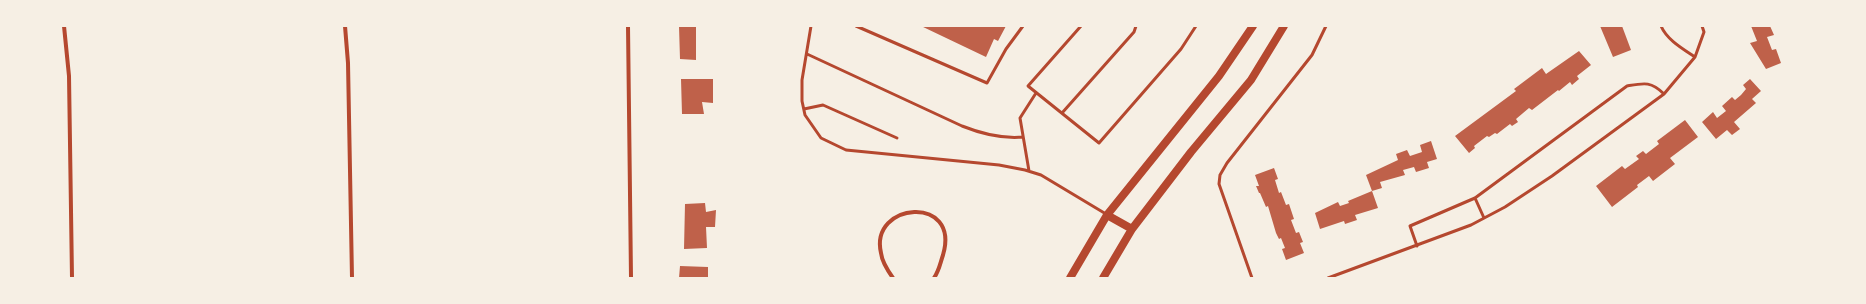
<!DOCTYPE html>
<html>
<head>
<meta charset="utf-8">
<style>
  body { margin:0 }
  #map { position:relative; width:1866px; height:304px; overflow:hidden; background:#f6efe4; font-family:Raleway,sans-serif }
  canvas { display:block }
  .frame { position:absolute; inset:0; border:27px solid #f6efe4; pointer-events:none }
</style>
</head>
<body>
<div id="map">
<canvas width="1866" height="304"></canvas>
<div class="frame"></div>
</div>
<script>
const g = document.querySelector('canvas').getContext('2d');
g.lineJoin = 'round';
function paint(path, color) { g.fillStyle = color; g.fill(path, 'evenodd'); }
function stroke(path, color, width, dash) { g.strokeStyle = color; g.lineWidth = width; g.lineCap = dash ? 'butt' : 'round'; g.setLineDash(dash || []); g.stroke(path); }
paint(new Path2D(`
  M679 26H696V60L680 59Z
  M921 26H1006L998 41 994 39 986 57Z
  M1600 26H1622L1631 50 1613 57Z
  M1751 26H1770L1774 35 1767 37 1772 50 1776 49 1781 63 1766 69 1750 43 1757 41Z
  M1579 51 1591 65 1577 76 1579 79 1572 85 1570 82 1559 91 1558 90 1532 110 1529 108 1516 119 1518 122 1512 126 1510 124 1497 134 1495 133 1489 137 1487 136 1474 146 1475 148 1469 153 1455 136 1516 91 1514 89 1542 68 1546 74Z
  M681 79H713V103L702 102 704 114H682Z
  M1750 79 1761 91 1752 99 1756 103 1734 122 1740 129 1732 135 1727 130 1716 139 1702 122 1713 112 1717 118 1726 111 1722 106 1732 97 1735 100 1741 95 1746 89 1743 85Z
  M1685 120 1698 137 1670 158 1675 164 1653 181 1649 176 1637 185 1638 187 1612 207 1596 186 1622 166 1625 169 1639 159 1636 156 1643 151 1646 154 1659 144 1657 141Z
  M1431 141 1437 159 1427 162 1429 168 1416 172 1414 167 1403 170 1405 175 1380 182 1382 188 1372 191 1366 175 1398 160 1396 154 1407 150 1410 156 1422 152 1420 145Z
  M1274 168 1278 179 1275 180 1279 193 1281 192 1286 205 1289 204 1294 219 1291 220 1296 233 1299 232 1303 242 1300 243 1304 253 1286 260 1282 249 1285 248 1281 238 1279 239 1276 233 1268 206 1266 207 1260 193H1259L1256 186H1259L1255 175Z
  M1372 191 1378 208 1355 215 1357 220 1345 224 1344 221 1320 229 1315 213 1338 202 1340 206 1349 203 1348 201Z
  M705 203 706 212 716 210 715 227H706L707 248 684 249 685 204Z
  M680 266 708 267V278H679Z`), '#bf614a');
stroke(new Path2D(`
  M811 26 802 80V101L805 115 821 138 846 150 999 165 1025 170 1041 175 1106 214
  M856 26 987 83 1006 49 1023 26
  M1081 26 1028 86 1099 143 1181 49 1196 26
  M1661 26C1667 40 1683 49 1695 57
  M807 54 962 126C982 134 1001 139 1023 137
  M804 109 823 105 897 138
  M1062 113 1134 32 1136 26
  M1029 171 1020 118 1036 93
  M1475 198 1484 218
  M1417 246 1410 226 1475 198 1627 86C1644 83 1651 81 1664 94
  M1252 278 1219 184 1220 175 1227 163 1312 55 1326 26
  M1328 278 1471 225 1505 207 1552 176 1664 94 1695 57 1704 32 1702 26`), '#b5482f', 3);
stroke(new Path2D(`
  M64 26 69 76 72 278
  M345 26 348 63 352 278
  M628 26 631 278
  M893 278C888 271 882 262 881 253 869 202 961 194 943 255 940 264 939 271 934 278`), '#b5482f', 4);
stroke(new Path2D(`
  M1107 215 1132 229
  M1070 278 1107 215 1219 76 1253 26
  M1103 278 1132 229 1191 152 1251 80 1284 26`), '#b5482f', 8);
</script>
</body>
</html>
